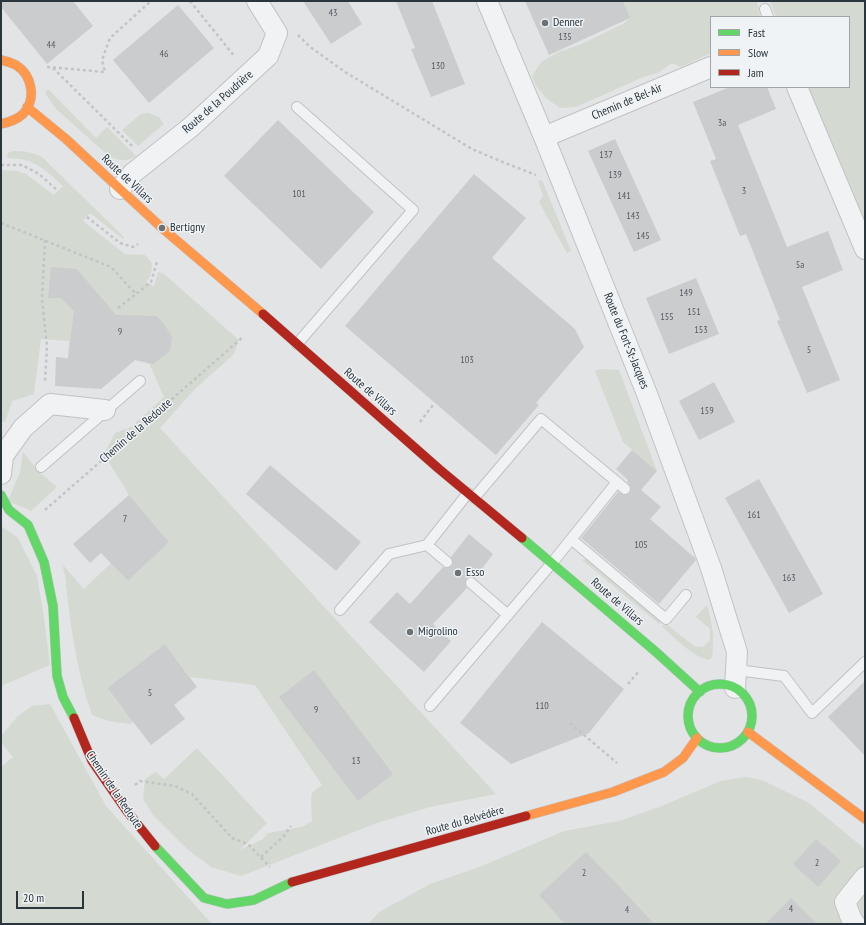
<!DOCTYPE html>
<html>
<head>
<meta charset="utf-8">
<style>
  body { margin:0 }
  #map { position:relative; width:866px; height:925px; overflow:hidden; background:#e2e4e6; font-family:"PT Sans Narrow",sans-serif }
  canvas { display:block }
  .frame { position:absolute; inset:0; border:2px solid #2a353d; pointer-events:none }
  .legend { position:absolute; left:710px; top:16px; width:140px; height:72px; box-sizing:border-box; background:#eff3f5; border:1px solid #a0a7ab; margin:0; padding:5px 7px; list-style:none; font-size:12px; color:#2a353d }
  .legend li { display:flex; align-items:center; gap:8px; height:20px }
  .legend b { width:20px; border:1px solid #a0a7ab }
  .scale { position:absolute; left:16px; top:891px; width:68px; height:18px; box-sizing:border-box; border:2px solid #2a353d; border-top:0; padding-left:5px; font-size:12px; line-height:14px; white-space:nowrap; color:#2a353d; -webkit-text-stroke:3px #eff3f5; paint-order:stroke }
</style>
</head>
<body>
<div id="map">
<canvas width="866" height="925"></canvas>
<div class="frame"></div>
<ul class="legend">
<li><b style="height:5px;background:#63d668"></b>Fast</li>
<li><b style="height:5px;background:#ff974d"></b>Slow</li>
<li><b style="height:5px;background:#b3261e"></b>Jam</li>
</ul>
<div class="scale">20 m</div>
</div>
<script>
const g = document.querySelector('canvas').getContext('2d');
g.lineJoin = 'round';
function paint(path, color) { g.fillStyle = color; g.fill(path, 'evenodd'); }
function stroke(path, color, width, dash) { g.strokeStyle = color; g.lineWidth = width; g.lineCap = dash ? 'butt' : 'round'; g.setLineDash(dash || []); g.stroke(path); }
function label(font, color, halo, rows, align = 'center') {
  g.font = font + ' "PT Sans Narrow",sans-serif'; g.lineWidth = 3; g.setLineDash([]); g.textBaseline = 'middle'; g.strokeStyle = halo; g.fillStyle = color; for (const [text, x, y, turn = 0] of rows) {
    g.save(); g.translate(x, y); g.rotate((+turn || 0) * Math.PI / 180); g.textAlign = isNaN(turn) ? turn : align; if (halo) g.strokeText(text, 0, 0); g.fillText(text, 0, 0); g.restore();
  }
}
paint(new Path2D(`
  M623 1H757L760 17H711V53L681 67 672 63 658 73 643 77 576 107 560 108 546 98 536 86 532 76 541 62 559 52 579 45 623 24 630 18Z
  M770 1H865V225L806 87H849V17H776Z
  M48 89 96 138 107 127 136 156C126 162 119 161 109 156L56 109 45 93Z
  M148 113 159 117 164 124 138 146 122 130 141 114Z
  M13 151C24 151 33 152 42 157L124 237 123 239 90 213 83 221 125 254 145 255 152 263C152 271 151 277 146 282L154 286 158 272 163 273 239 340 234 354 194 390 160 428 496 794 430 807 377 823 241 876 211 867 187 849 153 815 143 799 145 779 156 772 164 779 197 748 267 823 240 850 263 839 268 833 302 827 312 821 311 800 312 793 322 785 255 685 190 677 165 644 107 688 121 707 133 698 148 717 129 724 108 721 92 715C76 670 70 622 65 575L62 564 84 589 111 563 128 581 169 542 129 495 104 454 115 433 131 427 164 397 149 363 135 360 101 389 56 381V357L68 358 69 341 41 339 34 394 12 401 5 422H1V170L17 171 26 174 54 195 63 186C44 169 35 158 7 158L8 153Z
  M542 180 571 251 567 253 539 202 543 196 538 181Z
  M601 369 619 370 657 471 623 442 595 371Z
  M23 452 39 472 57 487 31 511 8 501 20 472Z
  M1 526 18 538 37 576 44 618 50 665 1 686Z
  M586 559 589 560 662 621 659 624 582 560Z
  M707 605C712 622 715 639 712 657L709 660C691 656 676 638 662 627L665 623 694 646 703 647 710 640V629L696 617Z
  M50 704 106 806 212 924H1V767L13 757 1 742V736L18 716 32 706Z
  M746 777 762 780 809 803 865 849V924H368L379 912 430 884 482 866 564 831 619 821 659 807 721 781Z`), '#d4dad2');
paint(new Path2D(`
  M1 1H73L93 26 47 64 1 7Z
  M303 1H348L362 24 331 44Z
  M396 1H432L465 84 431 97 411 49 415 48Z
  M525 1H623L630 18 549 55Z
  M178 5 214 48 149 103 113 60Z
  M730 87H767L776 109 738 125 787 247 828 231 843 270 802 287 840 380 807 393 777 321 780 320 746 234 740 236 710 161 716 159 693 102Z
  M278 120 374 212 321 269 224 176Z
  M615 139 661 240 634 252 588 151Z
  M474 174 526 218 492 258 575 329 584 347 536 403 539 405 496 455 345 326Z
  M51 267 77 269 116 315 157 316 166 327 172 337 170 351 153 364 135 360 101 389 55 386 56 357 68 359 74 311 61 298H48Z
  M696 278 719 334 669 354 646 298Z
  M714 382 735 422 699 440 679 401Z
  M632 450 657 471 641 490 661 507 650 519 695 558 696 560 659 604 581 538 618 492 624 495 630 493 631 487 627 482 628 480 616 469Z
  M270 465 361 542 336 571 246 494Z
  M759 479 823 594 789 613 725 498Z
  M129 495 169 542 128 581 101 553 90 563 73 544Z
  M469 534 493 554 475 578 469 577 466 579 465 585 467 588 433 624 451 641 424 672 369 622 397 592 410 604 443 567 446 568 452 566 453 563 451 557Z
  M542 622 624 689 589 733 511 764 460 723Z
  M165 644 197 687 174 705 185 719 151 745 107 688Z
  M314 670 393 774 358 801 279 697Z
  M865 681V756L828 717Z
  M816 839 841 861 818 887 793 864Z
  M586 852 617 884 654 924H565L539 895Z
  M791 898 817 924H765Z`), '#caccce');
const lane = new Path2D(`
  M765 9 768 17
  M297 107 413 210 297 344
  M41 467 140 381
  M617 482 625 489
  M571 539 666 619 686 595
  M427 545 447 562
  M471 583 508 615
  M340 610 389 554 427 545 468 493
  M736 670 784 676 812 713 865 662
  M430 706 552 563 617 482 541 419 474 498`);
const street = new Path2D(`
  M487 1 544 137 647 394 711 568 737 652 735 688
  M797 87 865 249
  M544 137 711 67
  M120 189 133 173 191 127 268 56 277 33 257 1
  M1 474 3 456 23 428 50 404 105 410
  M855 924 851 918 845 902 865 877`);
const fast = new Path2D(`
  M1 495 9 510 28 525 44 562 53 606 57 676 63 697 74 718
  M522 538 656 652 700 692
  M688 716a32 32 0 1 1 64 0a32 32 0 1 1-64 0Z
  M155 846 204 898 227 904 254 900 292 882`);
const slow = new Path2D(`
  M1 60C6 61 12 63 16 65 32 75 37 99 23 114 17 120 9 122 1 124
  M27 107 66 139 162 228 263 314
  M748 732 865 819
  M526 816 613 792 664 772 683 758 697 738`);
const jam = new Path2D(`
  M263 314 439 469 522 538
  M74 718 92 761 126 810 155 846
  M292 882 526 816`);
stroke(lane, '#c0c2c4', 12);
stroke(street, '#c0c2c4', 22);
stroke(fast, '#c0c2c4', 10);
stroke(slow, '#c0c2c4', 10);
stroke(jam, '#c0c2c4', 10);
stroke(new Path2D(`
  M190 1 235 57
  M298 35 309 46 345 72 472 149 505 163 536 175
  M47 67 105 72 102 60 110 38 151 1
  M53 68 132 146
  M1 165H22L39 174 57 190
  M87 217 120 243 133 247 138 244
  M1 223 111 267 136 294 151 282 157 262
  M45 240 42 299 47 346 45 383
  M118 308 136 294
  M420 422 433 405
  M45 510 243 337
  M628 684 639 671
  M570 723 617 763
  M135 785 140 781 175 786 192 794 232 838 248 844 270 867
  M261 857 284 836 291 826`), '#c2c4c6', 2.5, [3, 3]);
stroke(lane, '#f0f2f3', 10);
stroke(street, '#f0f2f3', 20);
stroke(fast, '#63d668', 9);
stroke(slow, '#ff974d', 9);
stroke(jam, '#b3261e', 9);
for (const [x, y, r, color] of [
  [545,23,4,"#6a7278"],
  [162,228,4,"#6a7278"],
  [458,573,4,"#6a7278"],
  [410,632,4,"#6a7278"]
]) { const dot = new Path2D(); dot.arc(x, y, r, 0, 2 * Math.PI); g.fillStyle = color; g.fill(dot); stroke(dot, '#eff3f5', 1.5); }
label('10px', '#535c62', null, [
  ["43",333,13],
  ["135",565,37],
  ["44",51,45],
  ["46",164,54],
  ["130",438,66],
  ["3a",722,123],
  ["137",606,155],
  ["139",615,175],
  ["3",744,191],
  ["101",299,194],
  ["141",624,196],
  ["143",633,216],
  ["145",643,236],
  ["5a",800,265],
  ["149",686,293],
  ["151",694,312],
  ["155",667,317],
  ["153",701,330],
  ["9",120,332],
  ["5",809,350],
  ["103",467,360],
  ["159",707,411],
  ["161",754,515],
  ["7",125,519],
  ["105",641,545],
  ["163",789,578],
  ["5",150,693],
  ["110",542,706],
  ["9",316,710],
  ["13",356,761],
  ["2",817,863],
  ["2",584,873],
  ["4",791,909],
  ["4",627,910]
]);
label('12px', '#2a353d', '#eff3f5', [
  ["Denner",553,23],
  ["Bertigny",170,228],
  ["Esso",466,573],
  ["Migrolino",418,632]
], 'left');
label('12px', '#2a353d', '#eff3f5', [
  ["Route de la Poudrière",218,102,-41],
  ["Chemin de Bel-Air",627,102,-23],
  ["Route de Villars",127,179,43],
  ["Route du Fort-St-Jacques",626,341,68],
  ["Route de Villars",370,392,41],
  ["Chemin de la Redoute",136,431,-41],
  ["Route de Villars",617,602,41],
  ["Chemin de la Redoute",114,790,56],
  ["Route du Belvédère",465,821,-16]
]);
</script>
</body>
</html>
